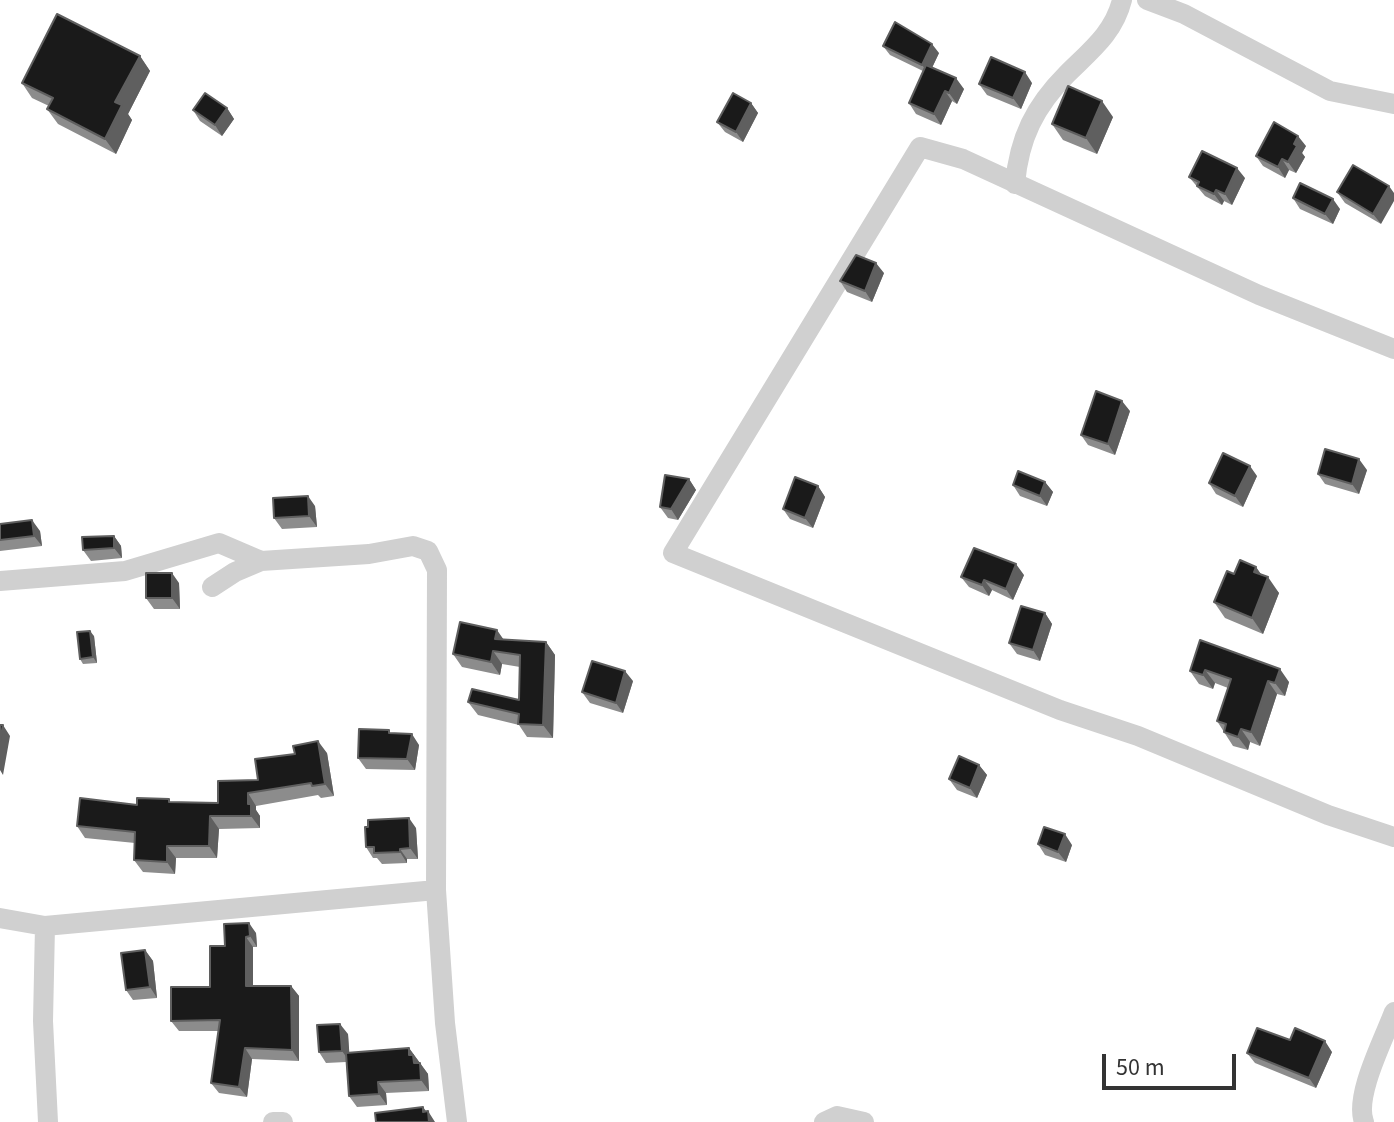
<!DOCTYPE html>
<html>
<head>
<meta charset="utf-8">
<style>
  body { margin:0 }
  #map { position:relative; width:1394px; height:1122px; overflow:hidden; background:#fff; font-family:"Source Sans 3",sans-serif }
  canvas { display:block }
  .scale { position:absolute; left:1102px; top:1054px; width:134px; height:36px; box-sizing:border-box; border:4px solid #333; border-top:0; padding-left:10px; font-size:24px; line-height:28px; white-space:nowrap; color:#333; -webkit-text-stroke:6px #fff; paint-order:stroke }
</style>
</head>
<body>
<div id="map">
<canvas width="1394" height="1122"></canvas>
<div class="scale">50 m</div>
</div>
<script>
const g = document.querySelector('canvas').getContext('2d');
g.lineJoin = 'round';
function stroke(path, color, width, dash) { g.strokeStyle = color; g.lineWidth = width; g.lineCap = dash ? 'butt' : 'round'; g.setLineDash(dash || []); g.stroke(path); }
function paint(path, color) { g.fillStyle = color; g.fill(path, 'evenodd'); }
stroke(new Path2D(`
  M1147 0 1184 14 1330 91 1394 104
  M1015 184C1019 138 1035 106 1067 74 1090 51 1114 33 1122 0
  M1394 349 1259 295 963 159 920 147 673 553 1060 710 1138 736 1328 815 1394 837
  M0 581 125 571 219 543 261 561
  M212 587 235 572 261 561 369 554 413 546 428 551 437 570 436 890 445 1023 457 1122
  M0 918 45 926 436 890
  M45 926 43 1021 48 1122
  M273 1122H283
  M824 1122 837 1116 864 1122
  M1364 1122C1354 1096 1384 1039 1394 1012`), '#d0d0d0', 20);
paint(new Path2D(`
  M883 46 939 53 932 68 964 89 957 104 952 101 941 125 916 114 909 103 923 71 890 55Z
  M140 56 150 71 128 114 132 120 116 154 58 124 47 109 49 106 32 98 22 83Z
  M1032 83 1021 109 987 95 979 84Z
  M751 103 758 113 743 142 725 132 717 122Z
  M227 108 234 119 222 136 200 121 193 110Z
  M1113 117 1097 154 1063 140 1052 124Z
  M1306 146 1302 153 1305 157 1296 173 1289 170 1285 178 1263 166 1256 156Z
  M1353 165 1381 224 1345 203 1337 192Z
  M1189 177 1245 178 1232 205 1224 201 1222 205 1205 196Z
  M1293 198 1340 209 1333 224 1300 209Z
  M884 273 872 302 847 292 840 281Z
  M1130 411 1115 455 1088 445 1081 435Z
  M1367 470 1359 494 1325 484 1318 474Z
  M1257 476 1243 507 1216 494 1209 483Z
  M689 479 696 490 678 520 668 518 660 507Z
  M1045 482 1053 492 1047 506 1020 496 1013 485Z
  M818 486 825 497 813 528 790 519 783 509Z
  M315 506 317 527 282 529 274 518Z
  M0 524 40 531 42 546 0 551Z
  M114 536 121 546 122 558 91 561 83 550Z
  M1256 567 1261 574 1279 593 1263 634 1225 618 1214 602 1234 574Z
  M1024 575 1013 600 992 590 989 596 969 587 961 577Z
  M179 583 180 609H154L146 598Z
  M1045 613 1052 624 1040 661 1017 654 1009 643Z
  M94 636 97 663 83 664 80 659Z
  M504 640 546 642 555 655 553 738 527 737 519 725 478 715 468 702 519 700 520 667 502 664 500 675 462 667 453 654Z
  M1200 640 1289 682 1285 696 1277 694 1260 746 1250 742 1248 750 1233 746 1217 721 1228 688 1215 683 1213 689 1199 684 1190 671Z
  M633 681 623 713 590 703 582 692Z
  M391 734 419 745 415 770 366 769 358 758Z
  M327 753 334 796 321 798 318 795 256 806V810L260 816V828L219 829 217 858H176L175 874 143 872 134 860 135 843 85 838 77 826 137 805 171 802 218 803 258 780Z
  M979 765 987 775 977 798 957 790 949 779Z
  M416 828 418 859H407V863L382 864 377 858H373L366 847Z
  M1038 844 1072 845 1066 862 1045 855Z
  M224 924 256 933 257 947H253V986H291L299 996V1061L252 1059 247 1097 219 1093 211 1083 219 1031H179L171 1021 210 987 225 946Z
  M145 950 153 961 157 998 133 1000 126 990Z
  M348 1034 349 1053 409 1048 428 1074 429 1091 386 1093 387 1105 357 1107 349 1096 346 1062 326 1063 319 1052Z
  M1290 1040 1332 1052 1316 1088 1255 1063 1247 1053Z`), '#8c8c8c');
paint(new Path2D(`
  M932 44 939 53 929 74 922 65Z
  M140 56 150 71 128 114 132 120 116 154 105 139 115 102Z
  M1025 72 1032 83 1021 109 1013 98Z
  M956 78 964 89 957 104 949 93Z
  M945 91 952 101 941 125 934 114Z
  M1102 101 1113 117 1097 154 1086 138Z
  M751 103 758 113 743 142 736 132Z
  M227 108 234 119 222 136 215 125Z
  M1298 136 1306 146 1302 153 1305 157 1296 173 1288 162 1294 144Z
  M1282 159 1289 170 1285 178 1278 167Z
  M1237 168 1245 178 1232 205 1225 194Z
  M1389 186 1394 193V201L1381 224 1373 214Z
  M1216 190 1224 201 1222 205 1214 194Z
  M1333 199 1340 209 1333 224 1325 214Z
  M876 263 884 273 872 302 865 291Z
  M1122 401 1130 411 1115 455 1108 444Z
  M1359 459 1367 470 1359 494 1352 484Z
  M1250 466 1257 476 1243 507 1235 496Z
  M689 479 696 490 678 520 671 509Z
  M1045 482 1053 492 1047 506 1040 496Z
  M818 486 825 497 813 528 805 518Z
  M308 496 315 506 317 527 309 516Z
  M32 520 40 531 42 546 34 536Z
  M114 536 121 546 122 558 114 548Z
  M1016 564 1024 575 1013 600 1006 589Z
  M1256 567 1266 582 1268 577 1279 593 1263 634 1252 618 1254 572Z
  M172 573 179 583 180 609 172 598Z
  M984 580 992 590 989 596 982 585Z
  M1045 613 1052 624 1040 661 1033 650Z
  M497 630 506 643 495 639Z
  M90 631 94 636 97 663 93 657Z
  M546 642 555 655 553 738 543 725Z
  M493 651 502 664 500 675 491 662Z
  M1280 669 1289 682 1285 696 1275 683Z
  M1205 670 1215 683 1213 689 1203 675Z
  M625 671 633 681 623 713 616 703Z
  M1268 681 1277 694 1260 746 1251 732Z
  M3 725 10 736 3 775 0 770V741Z
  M1241 729 1250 742 1248 750 1238 737Z
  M412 734 419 745 415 770 407 759Z
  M318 741 327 753 334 796 325 784Z
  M979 765 987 775 977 798 970 788Z
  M248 793 256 806V810L260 816V828L251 816 248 804Z
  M210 816 219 829 217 858 209 846Z
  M409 818 416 828 418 859 410 848Z
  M1065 834 1072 845 1066 862 1058 852Z
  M167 846 176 858 175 874 167 862Z
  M400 849 407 859V863L400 852Z
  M249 923 256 933 257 947 250 936Z
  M246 937 253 947V996L246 986Z
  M145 950 153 961 157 998 150 987Z
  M291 986 299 996V1061L292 1050Z
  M340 1024 348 1034 350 1062 342 1051Z
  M1325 1041 1332 1052 1316 1088 1309 1078Z
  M245 1048 252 1059 247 1097 239 1087Z
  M409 1048 428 1074 429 1091 421 1080 409 1055Z
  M378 1082 386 1093 387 1105 379 1094Z
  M423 1107 429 1115 428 1111 435 1122H429L423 1112Z`), '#5f5f5f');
const building = new Path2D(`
  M57 14 140 56 115 102 122 105 105 139 47 109 53 98 22 83Z
  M895 22 932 44 922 65 883 46Z
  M991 57 1025 72 1013 98 979 84Z
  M926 65 956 78 949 93 945 91 934 114 909 103Z
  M1068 86 1102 101 1086 138 1052 124Z
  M205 93 227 108 215 125 193 110Z
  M733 93 751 103 736 132 717 122Z
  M1274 122 1298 136 1294 144 1297 146 1288 162 1282 159 1278 167 1256 156Z
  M1202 151 1237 168 1225 194 1216 190 1214 194 1197 186 1199 182 1189 177Z
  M1353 165 1389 186 1373 214 1337 192Z
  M1300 183 1333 199 1325 214 1293 198Z
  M856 255 876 263 865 291 840 281Z
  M1096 391 1122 401 1108 444 1081 435Z
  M1325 449 1359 459 1352 484 1318 474Z
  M1223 453 1250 466 1235 496 1209 483Z
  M1018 471 1045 482 1040 496 1013 485Z
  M665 475 689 479 671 509 660 507Z
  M795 477 818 486 805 518 783 509Z
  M308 496 309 516 274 518 273 498Z
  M32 520 34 536 0 540V524Z
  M114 536V548L83 550 82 537Z
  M974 548 1016 564 1006 589 984 580 982 585 961 577Z
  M1240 560 1256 567 1254 572 1268 577 1252 618 1214 602 1227 571 1234 574Z
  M146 573H172V598H146Z
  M1021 606 1045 613 1033 650 1009 643Z
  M460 622 497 630 495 639 546 642 543 725 518 724 519 714 468 702 472 689 519 700 520 655 493 651 491 662 453 654Z
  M90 631 93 657 80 659 77 632Z
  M1200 640 1280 669 1275 683 1268 681 1251 732 1241 729 1238 737 1224 732 1226 724 1217 721 1231 679 1205 670 1203 675 1190 671Z
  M592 661 625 671 616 703 582 692Z
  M0 725H3L0 741Z
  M359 729 389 730V733L412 734 407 759 358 758Z
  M318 741 325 784 312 786 311 783 248 793V804H251V816H210L209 846H167V862L134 860 135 832 77 826 80 798 137 805V798L169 799V802L218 803V781L258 780 255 759 295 754 293 746Z
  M959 756 979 765 970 788 949 779Z
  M409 818 410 848 400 849V852L374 853V847H366L365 827H368V820Z
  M1044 827 1065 834 1058 852 1038 844Z
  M249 923 250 936 246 937V986H291L292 1050 245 1048 239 1087 211 1083 220 1020 171 1021V987H210V946H225L224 924Z
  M145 950 150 987 126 990 121 953Z
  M340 1024 342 1051 319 1052 317 1025Z
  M1257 1028 1290 1040 1295 1028 1325 1041 1309 1078 1247 1053Z
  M409 1048V1055H413L414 1063H420L421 1080 378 1082 379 1094 349 1096 346 1053Z
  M423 1107V1112L428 1111 429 1122H376L375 1113Z`);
paint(building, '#1a1a1a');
stroke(building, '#5f5f5f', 2);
</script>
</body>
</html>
